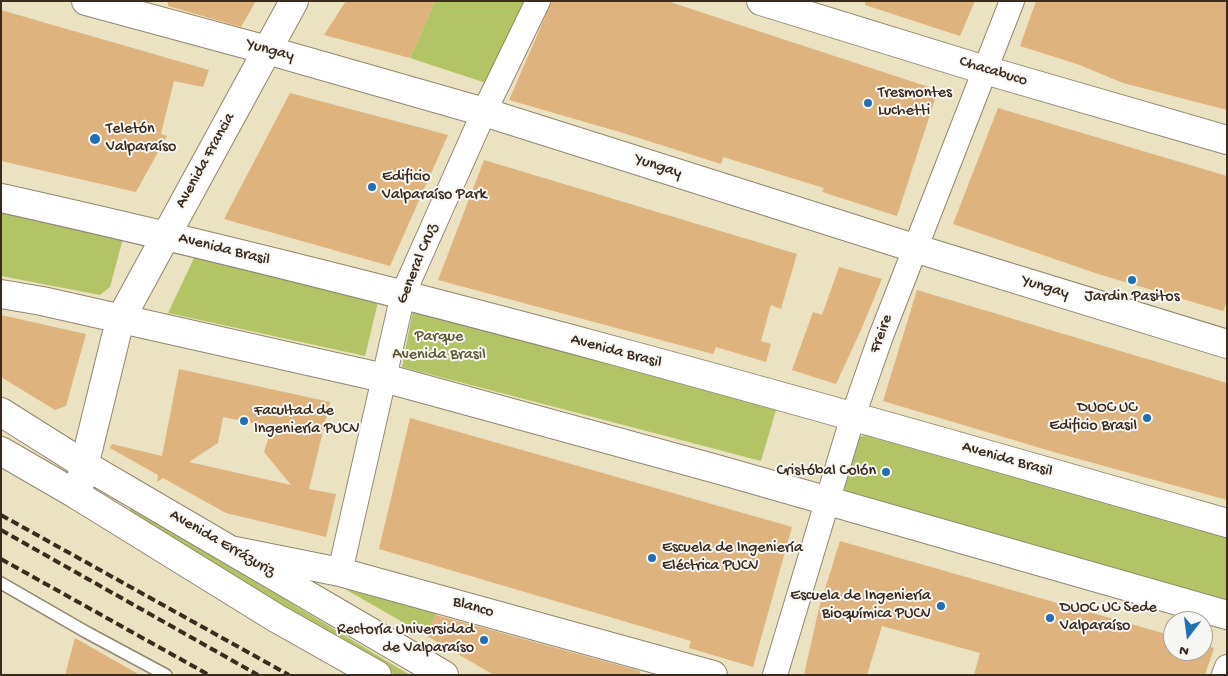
<!DOCTYPE html>
<html>
<head>
<meta charset="utf-8">
<style>
  body { margin:0 }
  #map { position:relative; width:1228px; height:676px; overflow:hidden; background:#ebe2c2; font-family:"Gochi Hand",sans-serif }
  canvas { display:block }
  .frame { position:absolute; inset:0; border:2px solid #3b2a1e; pointer-events:none }
  .north { position:absolute; left:1163px; top:611px; width:50px; height:50px; box-sizing:border-box; background:#f6f6f2; border:1px solid #aba49d; border-radius:50%; rotate:195deg; font-size:14px; font-weight:700; line-height:20px; text-align:center; color:#3b2a1e }
  .north::after { content:''; display:block; margin:auto; width:18px; height:22px; background:#1f6fb2; clip-path:polygon(50% 0,100% 100%,50% 72%,0 100%) }
</style>
</head>
<body>
<div id="map">
<canvas width="1228" height="676"></canvas>
<div class="frame"></div>
<div class="north">N</div>
</div>
<script>
const g = document.querySelector('canvas').getContext('2d');
g.lineJoin = 'round';
function paint(path, color) { g.fillStyle = color; g.fill(path, 'evenodd'); }
function stroke(path, color, width, dash) { g.strokeStyle = color; g.lineWidth = width; g.lineCap = dash ? 'butt' : 'round'; g.setLineDash(dash || []); g.stroke(path); }
function label(font, color, halo, rows, align = 'center') {
  g.font = font + ' "Gochi Hand",sans-serif'; g.lineWidth = 4; g.setLineDash([]); g.textBaseline = 'middle'; g.strokeStyle = halo; g.fillStyle = color; for (const [text, x, y, turn = 0] of rows) {
    g.save(); g.translate(x, y); g.rotate((+turn || 0) * Math.PI / 180); g.textAlign = isNaN(turn) ? turn : align; if (halo) g.strokeText(text, 0, 0); g.fillText(text, 0, 0); g.restore();
  }
}
paint(new Path2D(`
  M435 1H529L492 85 410 58Z
  M1 211 123 239 110 287 100 295 1 276Z
  M195 256 378 302 365 356 168 313Z
  M413 310 776 410 761 461 402 367Z
  M864 435 1227 537V600L1219 604 847 494 843 484 855 440Z
  M132 507 410 675H396L364 657 128 513Z
  M345 589 437 613 425 635Z`), '#b3c467');
paint(new Path2D(`
  M168 1H256L241 27 168 6Z
  M346 1H435L410 58 324 35Z
  M552 1H667L938 90 897 216 822 192 824 188 723 157 721 164 623 133 509 100Z
  M865 1H975L960 36 865 5Z
  M1036 1H1227V110L1123 83 1077 64 1020 46Z
  M1 10 209 70 203 87 174 81 161 134 167 136 136 192 1 161Z
  M290 93 448 135 390 266 224 219Z
  M998 108 1227 176V302L1223 311 1098 274 953 224Z
  M484 160 797 254 781 309 771 305 761 341 771 344 766 362 716 347 713 354 438 280Z
  M839 267 882 279 861 330 836 384 792 370 813 312 822 315Z
  M917 290 1227 383V500L1057 453 883 401Z
  M1 315 86 334 66 406 55 410 1 377Z
  M179 369 330 402 309 489 336 494 326 537 226 513 163 478 157 482 158 475 110 448 112 444 162 456ZM223 417 272 427 264 452 291 485 189 462 218 443Z
  M410 418 792 527 753 667 689 648 691 641 379 549Z
  M840 541 1173 636V651H1203V645L1214 648 1205 675H974L980 653 882 626 867 675H804L819 608Z
  M436 615 640 671V675H494L425 635Z
  M75 638 140 675H65Z`), '#deb37d');
const lane = new Path2D(`
  M1 583 86 632 166 675`);
const street = new Path2D(`
  M340 572 403 294 484 112 538 1
  M775 675 853 416 881 336 1012 1
  M1224 675 1227 667`);
const secondary = new Path2D(`
  M86 1 267 50 484 112 914 248 1227 344
  M761 1 985 70 1227 140
  M1 198C414 290 820 406 1227 523
  M1 294 42 301 384 378 720 470 1227 615
  M77 495 120 320 294 1
  M235 551 340 572 713 675`);
const primary = new Path2D(`
  M1 412 85 465 444 675
  M1 451 77 495 276 618 377 675`);
stroke(lane, '#938670', 14);
stroke(street, '#938670', 26);
stroke(secondary, '#938670', 30);
stroke(primary, '#938670', 30);
stroke(lane, '#fff', 11);
stroke(street, '#fff', 24);
stroke(secondary, '#fff', 28);
stroke(primary, '#fff', 28);
stroke(new Path2D(`
  M1 515 289 675
  M1 530 258 675
  M1 559 209 675`), '#3b2a1e', 4, [8, 4]);
for (const [x, y, r, color] of [
  [868,103,5,"#1f6fb2"],
  [95,139,6,"#1f6fb2"],
  [372,187,5,"#1f6fb2"],
  [1132,280,5,"#1f6fb2"],
  [1147,418,5,"#1f6fb2"],
  [244,421,5,"#1f6fb2"],
  [886,472,5,"#1f6fb2"],
  [652,558,5,"#1f6fb2"],
  [941,606,5,"#1f6fb2"],
  [1050,618,5,"#1f6fb2"],
  [484,640,5,"#1f6fb2"]
]) { const dot = new Path2D(); dot.arc(x, y, r, 0, 2 * Math.PI); g.fillStyle = color; g.fill(dot); stroke(dot, '#f6f6f2', 2); }
label('16px', '#3b2a1e', '#f6f6f2', [
  ["Yungay",270,51,15],
  ["Chacabuco",993,72,17],
  ["Avenida Francia",206,161,-61],
  ["Yungay",658,167,18],
  ["Avenida Brasil",224,250,14],
  ["General Cruz",418,264,-68],
  ["Yungay",1045,288,17],
  ["Freire",882,334,-70],
  ["Avenida Brasil",616,352,15],
  ["Avenida Brasil",1007,460,16],
  ["Avenida Errázuriz",222,544,30],
  ["Blanco",473,608,16]
]);
label('16px', '#3b2a1e', '#f6f6f2', [
  ["Tresmontes",878,94],
  ["Luchetti",878,112],
  ["Teletón",106,130],
  ["Valparaíso",106,148],
  ["Edificio",382,178],
  ["Valparaíso Park",382,196],
  ["Jardin Pasitos",1132,298,"center"],
  ["DUOC UC",1137,409,"right"],
  ["Edificio Brasil",1137,427,"right"],
  ["Facultad de",254,412],
  ["Ingeniería PUCV",254,430],
  ["Cristóbal Colón",876,472,"right"],
  ["Escuela de Ingeniería",662,549],
  ["Eléctrica PUCV",662,567],
  ["Escuela de Ingeniería",931,597,"right"],
  ["Bioquímica PUCV",931,615,"right"],
  ["DUOC UC Sede",1060,609],
  ["Valparaíso",1060,627],
  ["Rectoría Universidad",474,631,"right"],
  ["de Valparaíso",474,649,"right"]
], 'left');
label('16px', '#5f5834', '#f6f6f2', [
  ["Parque",439,338],
  ["Avenida Brasil",439,356]
]);
</script>
</body>
</html>
